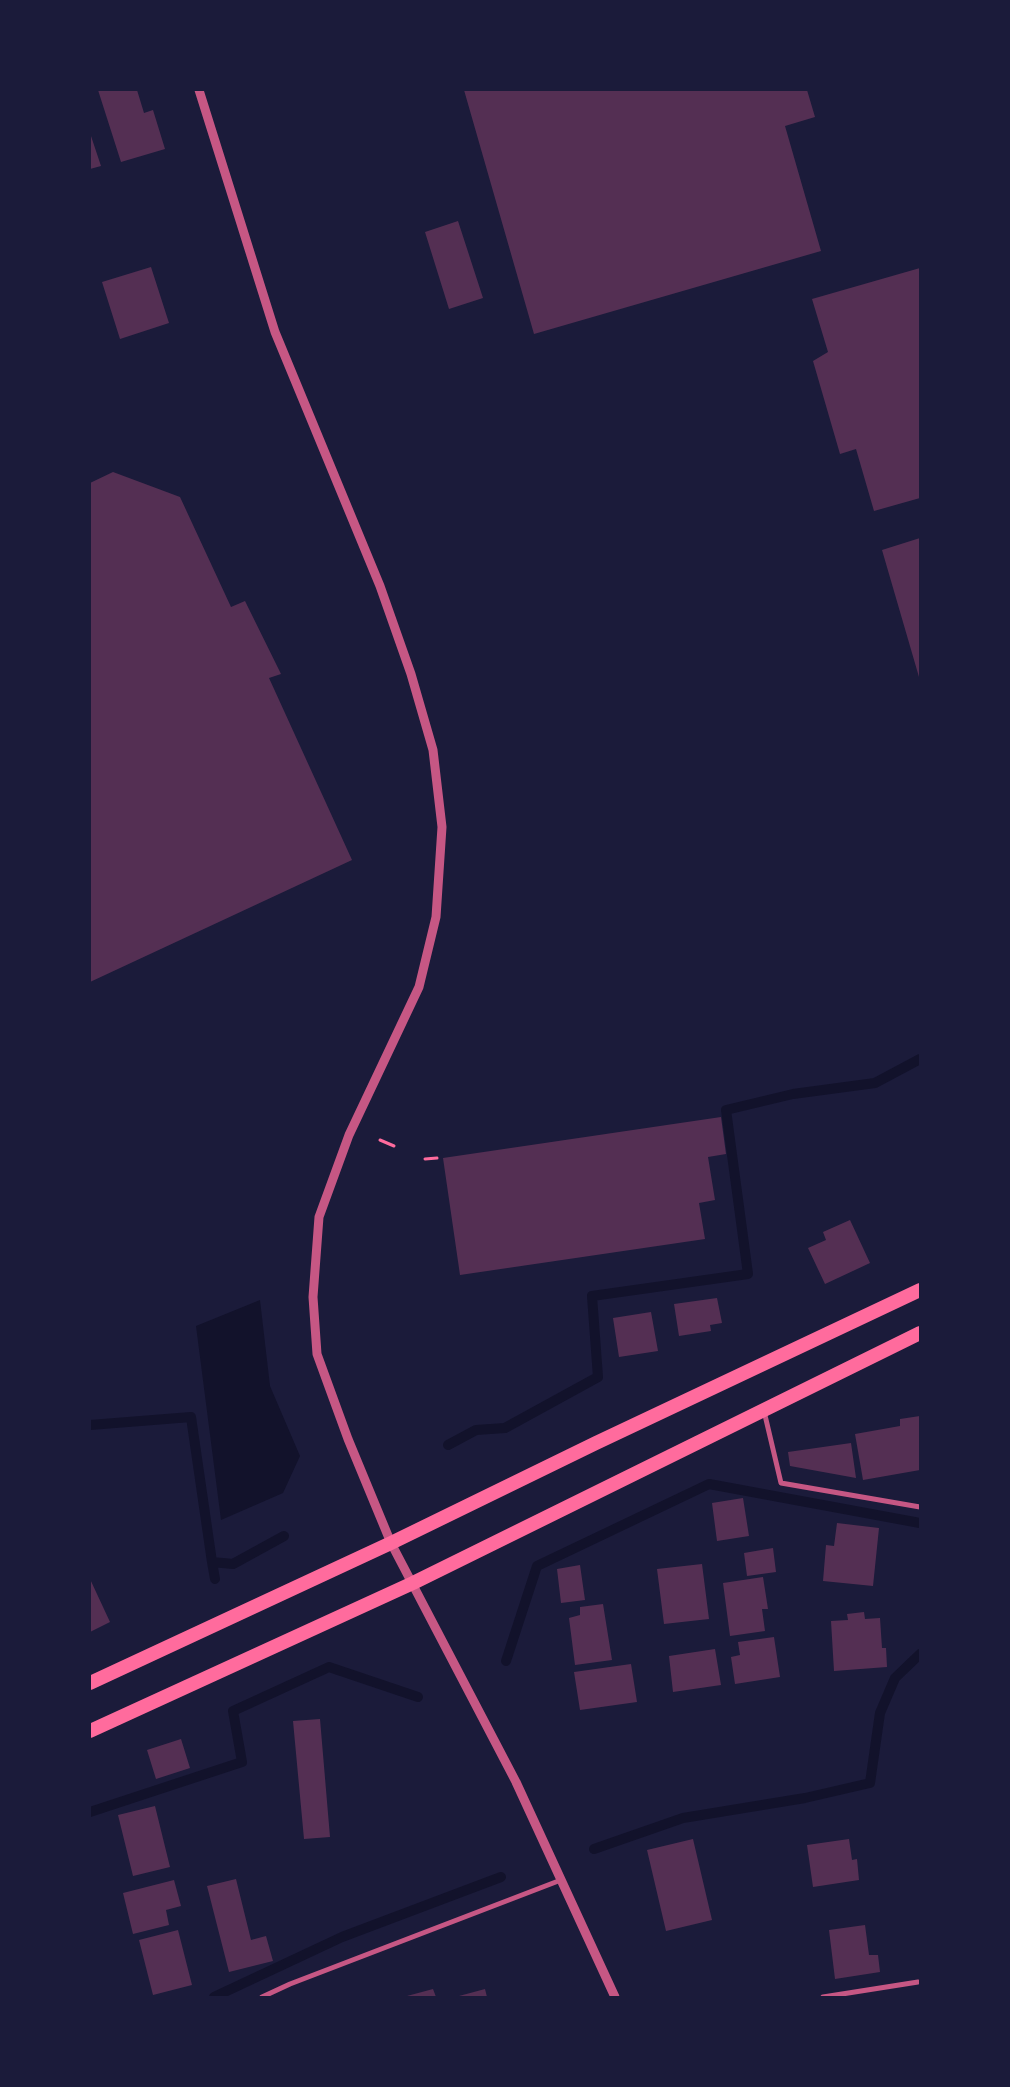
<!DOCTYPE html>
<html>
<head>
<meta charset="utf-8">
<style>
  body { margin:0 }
  #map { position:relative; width:1010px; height:2087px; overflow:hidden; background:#1b1b3a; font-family:"PT Sans Narrow",sans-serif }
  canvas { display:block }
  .frame { position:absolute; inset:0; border:91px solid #1b1b3a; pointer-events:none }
</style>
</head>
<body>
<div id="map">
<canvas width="1010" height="2087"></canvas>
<div class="frame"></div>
</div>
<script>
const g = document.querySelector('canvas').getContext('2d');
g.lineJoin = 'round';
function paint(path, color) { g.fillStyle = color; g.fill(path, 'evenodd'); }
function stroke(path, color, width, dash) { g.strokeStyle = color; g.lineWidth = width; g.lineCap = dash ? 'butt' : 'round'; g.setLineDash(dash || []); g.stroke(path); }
paint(new Path2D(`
  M260 1300 270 1386 300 1456 283 1493 221 1520 196 1326Z`), '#12122b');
stroke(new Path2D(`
  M90 1425 191 1417 212 1562 233 1564 284 1536
  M448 1445 476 1430 505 1428 598 1377 592 1296 748 1274 726 1110 793 1094 875 1083 920 1059
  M212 1562 215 1579
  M506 1661 537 1566 709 1484 920 1523
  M90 1812 242 1762 233 1711 329 1667 418 1697
  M594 1849 683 1818 805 1798 870 1783 880 1713 895 1678 920 1654
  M214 1997 342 1937 501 1877`), '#12122b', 10);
paint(new Path2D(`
  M98 90H137L144 113 153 110 165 149 121 162Z
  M464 90H807L815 117 785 126 821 251 534 334Z
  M90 133 101 166 90 169Z
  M458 221 483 298 449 309 425 232Z
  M151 267 169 323 120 339 102 282Z
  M920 268V498L874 511 856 449 840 454 813 361 828 352 812 299Z
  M113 472 180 497 231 607 245 601 281 674 269 678 352 860 90 982V483Z
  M920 538V677H919L882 550Z
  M721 1117 726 1154 708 1157 715 1200 699 1203 705 1239 460 1275 443 1158Z
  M850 1220 870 1263 825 1284 808 1248 826 1240 823 1232Z
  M717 1298 722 1323 710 1325 711 1331 679 1336 674 1304Z
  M651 1312 658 1351 619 1357 613 1318Z
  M920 1416V1470L863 1480 855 1434 900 1426V1419Z
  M851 1443 856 1478 790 1466 788 1452Z
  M743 1498 749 1536 717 1541 712 1503Z
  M837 1523 879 1528 873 1586 823 1581 826 1545 834 1546Z
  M773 1548 776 1572 747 1576 744 1553Z
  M702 1564 709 1619 664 1624 657 1569Z
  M580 1565 585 1600 561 1603 557 1569Z
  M763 1577 768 1609H762L765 1631 730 1636 723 1583Z
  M90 1579 110 1622 90 1632Z
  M603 1604 612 1660 575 1665 569 1618 580 1615V1607Z
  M864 1612 865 1619 880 1618 882 1648H886L887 1667 834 1671 831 1621 848 1620 847 1614Z
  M774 1637 780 1677 735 1684 731 1657 740 1655 738 1642Z
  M715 1649 721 1685 673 1692 669 1656Z
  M631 1664 637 1702 580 1710 574 1672Z
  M320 1719 330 1837 304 1839 293 1721Z
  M181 1739 190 1768 156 1779 147 1750Z
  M155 1806 170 1867 133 1876 118 1815Z
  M693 1839 712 1920 666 1931 647 1850Z
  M849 1839 852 1860 857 1859 859 1880 813 1887 807 1845Z
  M236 1879 251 1940 266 1936 273 1961 229 1972 207 1886Z
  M174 1880 181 1906 166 1910 169 1925 133 1934 123 1893Z
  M865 1925 869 1955H878L880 1972 835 1979 829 1930Z
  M178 1930 192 1985 153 1995 139 1940Z
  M433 1989 436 1997H407V1996Z
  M485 1989 487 1997H459V1996Z`), '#542f53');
stroke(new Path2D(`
  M380 1140 394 1146
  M425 1159 437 1158`), '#ff6b9d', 3);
stroke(new Path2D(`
  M764 1411 781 1483 920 1507
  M262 1997 290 1984 561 1880
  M823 1997 918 1982`), '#c65784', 5);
stroke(new Path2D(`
  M199 90 275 332 380 586 411 674 433 750 442 827 436 917 419 987 349 1135 319 1217 313 1297 317 1354 348 1439 391 1543 516 1782 615 1997`), '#c65784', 9);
stroke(new Path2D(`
  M90 1683 391 1543 596 1443 920 1290
  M90 1731 413 1583 920 1333`), '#ff6b9d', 14);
</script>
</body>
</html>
